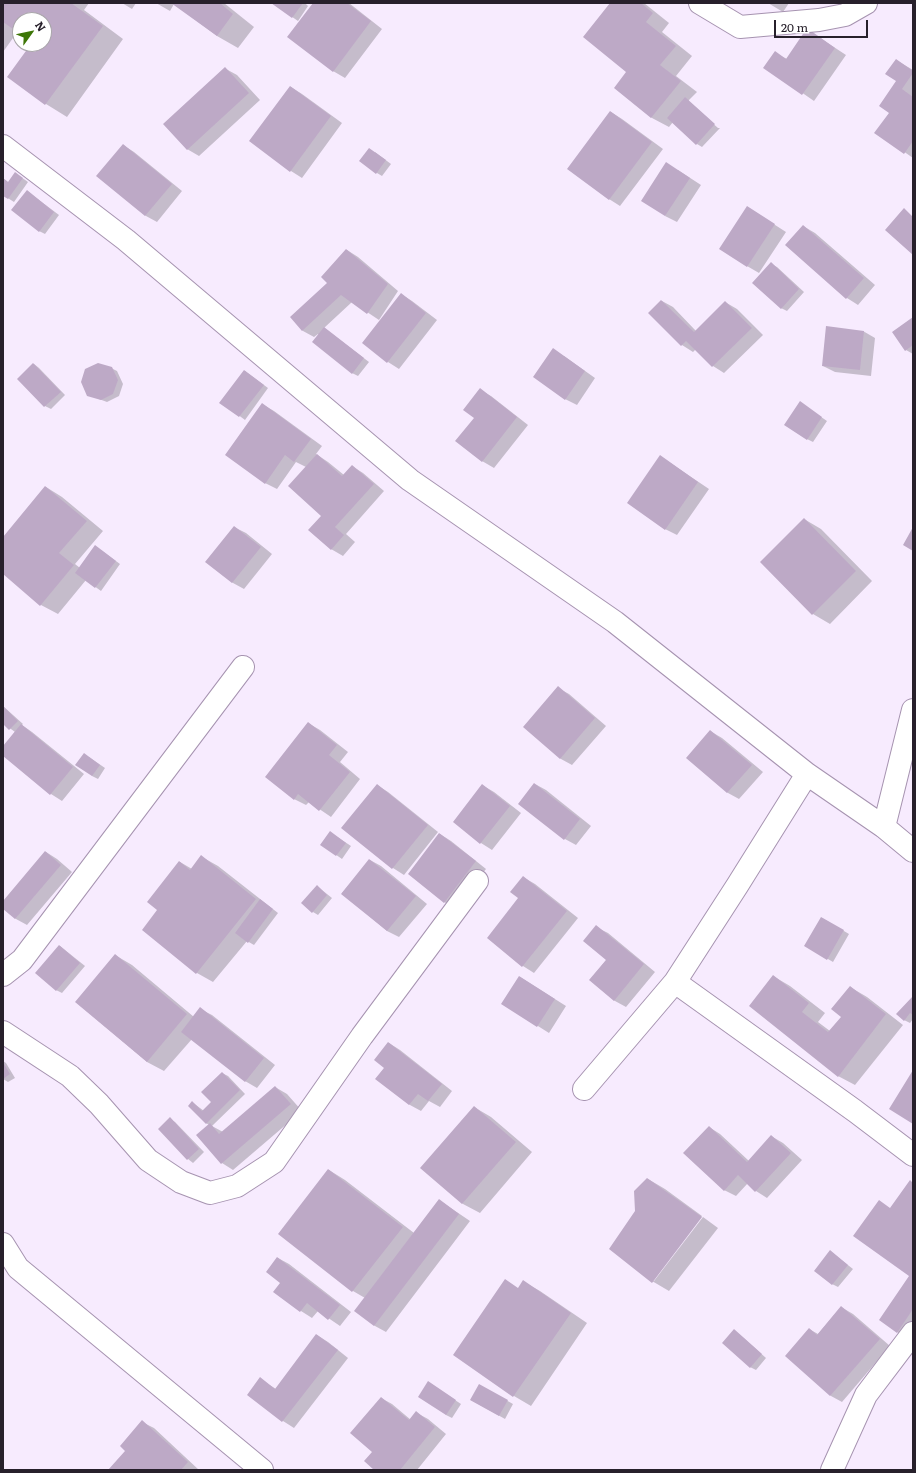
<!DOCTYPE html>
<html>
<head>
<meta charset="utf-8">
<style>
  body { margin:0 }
  #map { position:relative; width:916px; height:1473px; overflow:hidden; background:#f7ebfe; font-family:Literata,serif }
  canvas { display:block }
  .frame { position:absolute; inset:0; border:4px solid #27202b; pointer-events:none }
  .north { position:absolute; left:12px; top:12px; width:40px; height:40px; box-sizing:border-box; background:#fff; border:1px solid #a9a6aa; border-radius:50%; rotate:57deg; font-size:11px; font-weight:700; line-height:16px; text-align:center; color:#27202b }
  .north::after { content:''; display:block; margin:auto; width:14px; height:18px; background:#3d7607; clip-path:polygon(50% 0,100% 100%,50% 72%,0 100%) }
  .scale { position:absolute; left:774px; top:20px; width:94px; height:18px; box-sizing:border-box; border:2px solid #27202b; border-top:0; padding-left:5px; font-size:12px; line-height:14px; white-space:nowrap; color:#27202b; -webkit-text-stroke:3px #fff; paint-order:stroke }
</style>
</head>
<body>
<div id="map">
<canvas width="916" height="1473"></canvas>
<div class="frame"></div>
<div class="north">N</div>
<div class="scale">20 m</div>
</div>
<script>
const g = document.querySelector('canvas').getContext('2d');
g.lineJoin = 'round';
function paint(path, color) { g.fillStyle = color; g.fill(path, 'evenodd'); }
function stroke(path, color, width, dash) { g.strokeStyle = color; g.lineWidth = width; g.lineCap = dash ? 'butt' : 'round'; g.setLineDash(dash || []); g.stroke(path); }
paint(new Path2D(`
  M3 3H89L84 10 123 39 67 117 46 104 9 77 32 44H44V20H20V33L18 31 3 52Z
  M122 3H136L132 9Z
  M156 3H224L254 27 238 48 217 36 174 4 170 11Z
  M272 3H305L308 6 298 21Z
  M315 3H349L382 29 345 78 333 71Z
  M611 3H644L669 23 662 32 692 56 676 76 697 92 689 100V102L718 128H720L702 147 697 144 673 122 669 127 652 118 615 88 627 72Z
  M768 3H789L783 12Z
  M808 30 846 55 814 101 765 67 775 53 787 59Z
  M896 60 913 70V158L876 132 890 112 897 81Z
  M226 69 237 75 260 100 199 156 187 149Z
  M291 87 302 94 342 123 302 178 291 171 251 141Z
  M611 112 622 119 663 149 620 206 609 199Z
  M123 145 134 152 182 191 157 222 146 216 97 176Z
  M375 152 391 164 382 176 377 173Z
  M678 170 701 185 677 222 665 216Z
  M21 177 28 182 14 202 3 195V178L9 183Z
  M27 191 59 215 45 234 39 231Z
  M758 214 786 232 759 273 747 266Z
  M803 226 815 233 875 285 858 305 847 298 787 245Z
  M347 250 358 257 398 291 379 320 352 302 324 328 369 362 358 376 352 373 318 334 314 337 303 331 292 317 328 283Z
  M771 264 777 267 804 292 787 311 781 308Z
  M401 294 412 301 437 320 399 369 388 362Z
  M662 301 673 307 696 331 725 302 737 309 763 335 724 373 713 366 696 349 693 352 682 345 649 313Z
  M913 318V354L906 350Z
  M863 331 875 338 871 376 835 372 823 366Z
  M564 356 595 378 577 405 565 399Z
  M34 364 39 368 65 395 51 409 45 406 19 379Z
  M111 368 117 371 123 384 119 396 107 402 88 395Z
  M245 371 268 388 245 420 221 402Z
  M480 390 491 396 528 425 494 468 482 461 475 418Z
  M262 404 274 411 322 446 316 454 328 462 344 475 352 466 363 473 384 491 346 534 355 542 343 556 331 549 323 515 306 467 296 462 277 489 265 483Z
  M805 406 827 421 813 442 807 439Z
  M660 456 709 489 677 535 665 529Z
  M46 487 62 497 103 531 75 564 80 568 101 550 120 564 101 591 86 580 58 614 41 605 3 573V538Z
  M804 519 821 529 872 581 830 624 813 614Z
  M234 527 246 533 272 554 244 589 233 583 207 562Z
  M558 688 569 694 606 726 572 765 561 759 524 727Z
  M3 706 23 724 22 725 32 732 84 774 62 801 51 794 3 755V747L15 732 3 723Z
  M308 723 320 730 348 752 340 762 360 779 331 817 309 802 306 805 294 799Z
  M710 731 722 738 763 772 739 799 728 793 687 758Z
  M89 757 105 768 98 779 92 776Z
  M535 784 546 790 591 826 576 845 565 839Z
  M377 785 388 792 438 832 404 875 393 868 343 828Z
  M482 785 494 792 521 813 492 850 481 843 454 822Z
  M440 834 451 841 486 869 456 908 444 902Z
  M336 836 351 846 342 859 322 845Z
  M46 852 57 859 72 872 27 925 16 919 3 908V903Z
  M202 857 218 866 278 913 254 945 247 941 213 982 197 973 159 910 180 862 192 869Z
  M370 860 381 866 427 904 399 937 387 931 342 893Z
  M523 877 535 884 578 918 534 973 523 966 488 938 520 898Z
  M317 886 332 898 318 915 313 912Z
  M822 918 849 934 833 962 806 946Z
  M596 927 608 933 655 972 626 1007 615 1001 590 980 607 959Z
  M60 946 85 966 62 993 56 990Z
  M115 955 132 965 194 1017 200 1009 212 1015 275 1065 257 1088 245 1081 192 1039 164 1071 147 1062 76 1002Z
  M773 976 790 986 825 1013 818 1022 830 1031 842 1017 850 987 867 997 903 1025 855 1085 838 1076Z
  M520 977 566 1006 549 1033 503 1004Z
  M913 997V1019L910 1023 904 1020Z
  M389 1043 400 1050 452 1091 440 1107 429 1101 421 1111 410 1105 376 1079 385 1067Z
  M3 1061 6 1063 15 1078 8 1082 3 1079Z
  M222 1073 228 1076 245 1094 212 1126 223 1132 275 1087 287 1094 302 1111 233 1170 222 1163 209 1125 206 1123 192 1102 204 1111 213 1102Z
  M474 1107 491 1117 532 1152 480 1213 463 1204 422 1168Z
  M170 1119 175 1122 204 1152 193 1163 188 1159 159 1129Z
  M709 1127 720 1134 749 1161 771 1136 783 1143 802 1160 767 1198 756 1191 748 1183 736 1196 724 1190Z
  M329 1170 345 1180 414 1233 439 1200 470 1221 386 1332 375 1326 356 1311 365 1298 353 1291 279 1234Z
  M648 1179 665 1189 702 1216 652 1281 636 1211Z
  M913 1183V1341L897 1332 911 1276 891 1209Z
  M703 1217 718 1228 669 1291 652 1281H654Z
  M835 1255 853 1269 838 1287 832 1284Z
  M278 1258 289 1264 351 1312 340 1326 318 1311 312 1318 301 1311 275 1291 281 1283Z
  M524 1282 540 1291 587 1323 531 1406 514 1396 454 1355 519 1289Z
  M841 1307 853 1314 890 1346 842 1402 831 1396 786 1356 809 1329 818 1334Z
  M739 1334 766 1358 756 1370 750 1367Z
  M317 1335 328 1342 348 1358 294 1428 283 1421 248 1395 260 1379 276 1389Z
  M479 1385 513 1404 505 1419 471 1400Z
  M434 1386 461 1404 452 1418 446 1415Z
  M381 1398 392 1404 411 1420 417 1413 428 1419 446 1434 417 1470H376L373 1452Z
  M142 1422 154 1428 199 1470H110L127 1450Z`), '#0003');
paint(new Path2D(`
  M3 3H71L103 26 45 105 7 77 31 44H44V20H20V34L3 22Z
  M171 3H220L233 14 217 36Z
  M271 3H303L292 18Z
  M313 3H347L371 21 333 72 287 37Z
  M610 3H641L653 13 646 22 676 46 660 65 681 81 651 118 614 88 626 72 583 37Z
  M807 28 835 48 802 95 763 68 775 51 786 59Z
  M896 59 913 71V73L902 89 913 97V141L904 154 874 133 889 113 879 106 896 81 885 74Z
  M225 67 249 93 187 150 163 124Z
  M290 86 331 116 290 172 249 141Z
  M685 97 715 124 696 145 667 118Z
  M610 111 652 142 609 200 567 169Z
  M123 144 172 184 145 216 96 176Z
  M369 148 386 160 376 174 359 161Z
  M666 162 690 178 665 216 641 201Z
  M15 172 23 178 8 199 3 196V178L8 182Z
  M27 190 54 212 39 232 11 210Z
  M747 206 775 224 747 267 719 249Z
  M904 208 913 217V255L885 230Z
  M803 225 864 278 846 299 785 245Z
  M346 249 388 284 367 314 341 295 302 331 290 317 327 283 321 277Z
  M771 262 799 289 781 309 752 283Z
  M401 293 426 313 387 363 362 343Z
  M661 300 694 332 725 301 752 328 712 367 686 341 681 346 648 313Z
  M913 317V345L905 351 892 332Z
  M826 326 864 331 860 370 822 366Z
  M324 327 364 358 352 374 312 342Z
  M553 348 585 371 565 400 533 377Z
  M33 363 61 392 44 407 17 379Z
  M98 363 112 367 118 380 113 394 101 400 87 396 81 382 85 369Z
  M244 370 264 385 239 417 219 403Z
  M480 388 517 417 482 462 455 441 474 418 463 410Z
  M800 401 822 417 807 440 784 425Z
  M262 403 311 439 294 462 285 455 265 484 225 455Z
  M317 454 342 476 352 465 374 484 335 527 344 535 331 550 308 530 321 516 288 486Z
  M660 455 698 482 665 530 627 503Z
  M45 486 87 521 59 553 74 565 40 606 3 574V537Z
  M804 518 856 571 812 615 760 562Z
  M234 526 261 547 232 583 205 562Z
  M913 527V551L903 545Z
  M95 545 116 561 95 588 75 573Z
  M558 686 595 718 560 759 523 727Z
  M3 706 18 721 9 730 3 724Z
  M308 722 337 745 329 755 350 772 319 811 298 794 294 800 265 777Z
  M21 724 73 767 50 795 3 756V746Z
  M710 730 752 765 727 793 686 758Z
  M84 753 100 765 92 776 75 765Z
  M534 783 580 819 564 840 518 804Z
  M377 784 428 825 392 869 341 828Z
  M482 784 510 806 480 844 453 822Z
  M330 831 346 843 336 856 320 845Z
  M439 833 476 861 444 903 408 874Z
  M45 851 61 865 15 919 3 909V901Z
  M201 855 256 899 196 974 142 930 157 910 147 902 179 861 190 870Z
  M369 859 416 896 387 931 341 894Z
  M523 876 567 911 522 967 487 938 518 898 510 892Z
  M317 885 327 895 312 913 301 903Z
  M260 899 273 909 248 943 235 933Z
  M821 917 844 930 827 960 804 946Z
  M596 925 644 964 614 1001 589 980 606 960 583 941Z
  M59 945 80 963 56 991 35 973Z
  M115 954 187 1014 147 1062 75 1002Z
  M773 975 809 1003 802 1012 828 1032 841 1017 831 1009 850 986 886 1014 838 1077 749 1006Z
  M519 976 555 999 537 1027 501 1004Z
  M913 996V1015L910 1013 904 1021 896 1014Z
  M200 1007 264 1058 245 1082 181 1032Z
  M388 1042 442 1084 428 1101 418 1094 409 1105 375 1079 384 1068 374 1060Z
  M3 1062 10 1074 3 1079Z
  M913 1070V1124L889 1109Z
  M222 1072 240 1090 206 1124 188 1106 192 1101 202 1111 211 1102 201 1092Z
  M275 1086 291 1104 221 1164 196 1135 210 1123 219 1134Z
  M474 1106 516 1142 462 1204 420 1168Z
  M170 1117 199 1149 187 1160 158 1129Z
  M709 1126 747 1162 771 1135 791 1153 755 1192 738 1175 724 1191 683 1153Z
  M328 1169 403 1227 352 1292 278 1234Z
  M647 1178 702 1217 652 1283 609 1249 635 1211 634 1191Z
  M910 1180 913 1183V1309L897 1333 879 1320 909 1276 853 1236 879 1200 890 1208Z
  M439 1199 459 1214 374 1326 354 1311Z
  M830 1250 848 1265 832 1285 814 1271Z
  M277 1257 340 1305 328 1320 307 1303 300 1312 273 1292 280 1283 266 1272Z
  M505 1279 518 1288 523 1280 571 1313 513 1397 453 1355Z
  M841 1306 880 1339 830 1396 785 1356 809 1328 817 1335Z
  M734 1329 762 1354 750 1368 722 1343Z
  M316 1334 338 1350 282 1422 247 1395 260 1377 275 1389Z
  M428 1381 456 1400 446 1415 418 1397Z
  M479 1384 508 1400 499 1416 470 1400Z
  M381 1397 409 1420 416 1411 435 1427 400 1470H374L364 1461 372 1452 350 1433Z
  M142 1420 188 1462 181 1470H108L125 1451 120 1446Z`), '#bda9c6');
const street = new Path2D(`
  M700 3 740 27 819 20 845 15 866 3
  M3 146 126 240 410 480 615 622 807 774 884 827 913 851
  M884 827 913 710
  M3 975 22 960 243 667
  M675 982 855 1111 913 1155
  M3 1032 70 1076 99 1104 148 1160 181 1182 210 1193 237 1186 274 1162 362 1036 477 881
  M584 1089 675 982 737 886 807 774
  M3 1244 18 1268 262 1470
  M832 1470 866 1395 913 1333`);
stroke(street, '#a693b0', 24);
stroke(street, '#fff', 22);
</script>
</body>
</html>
